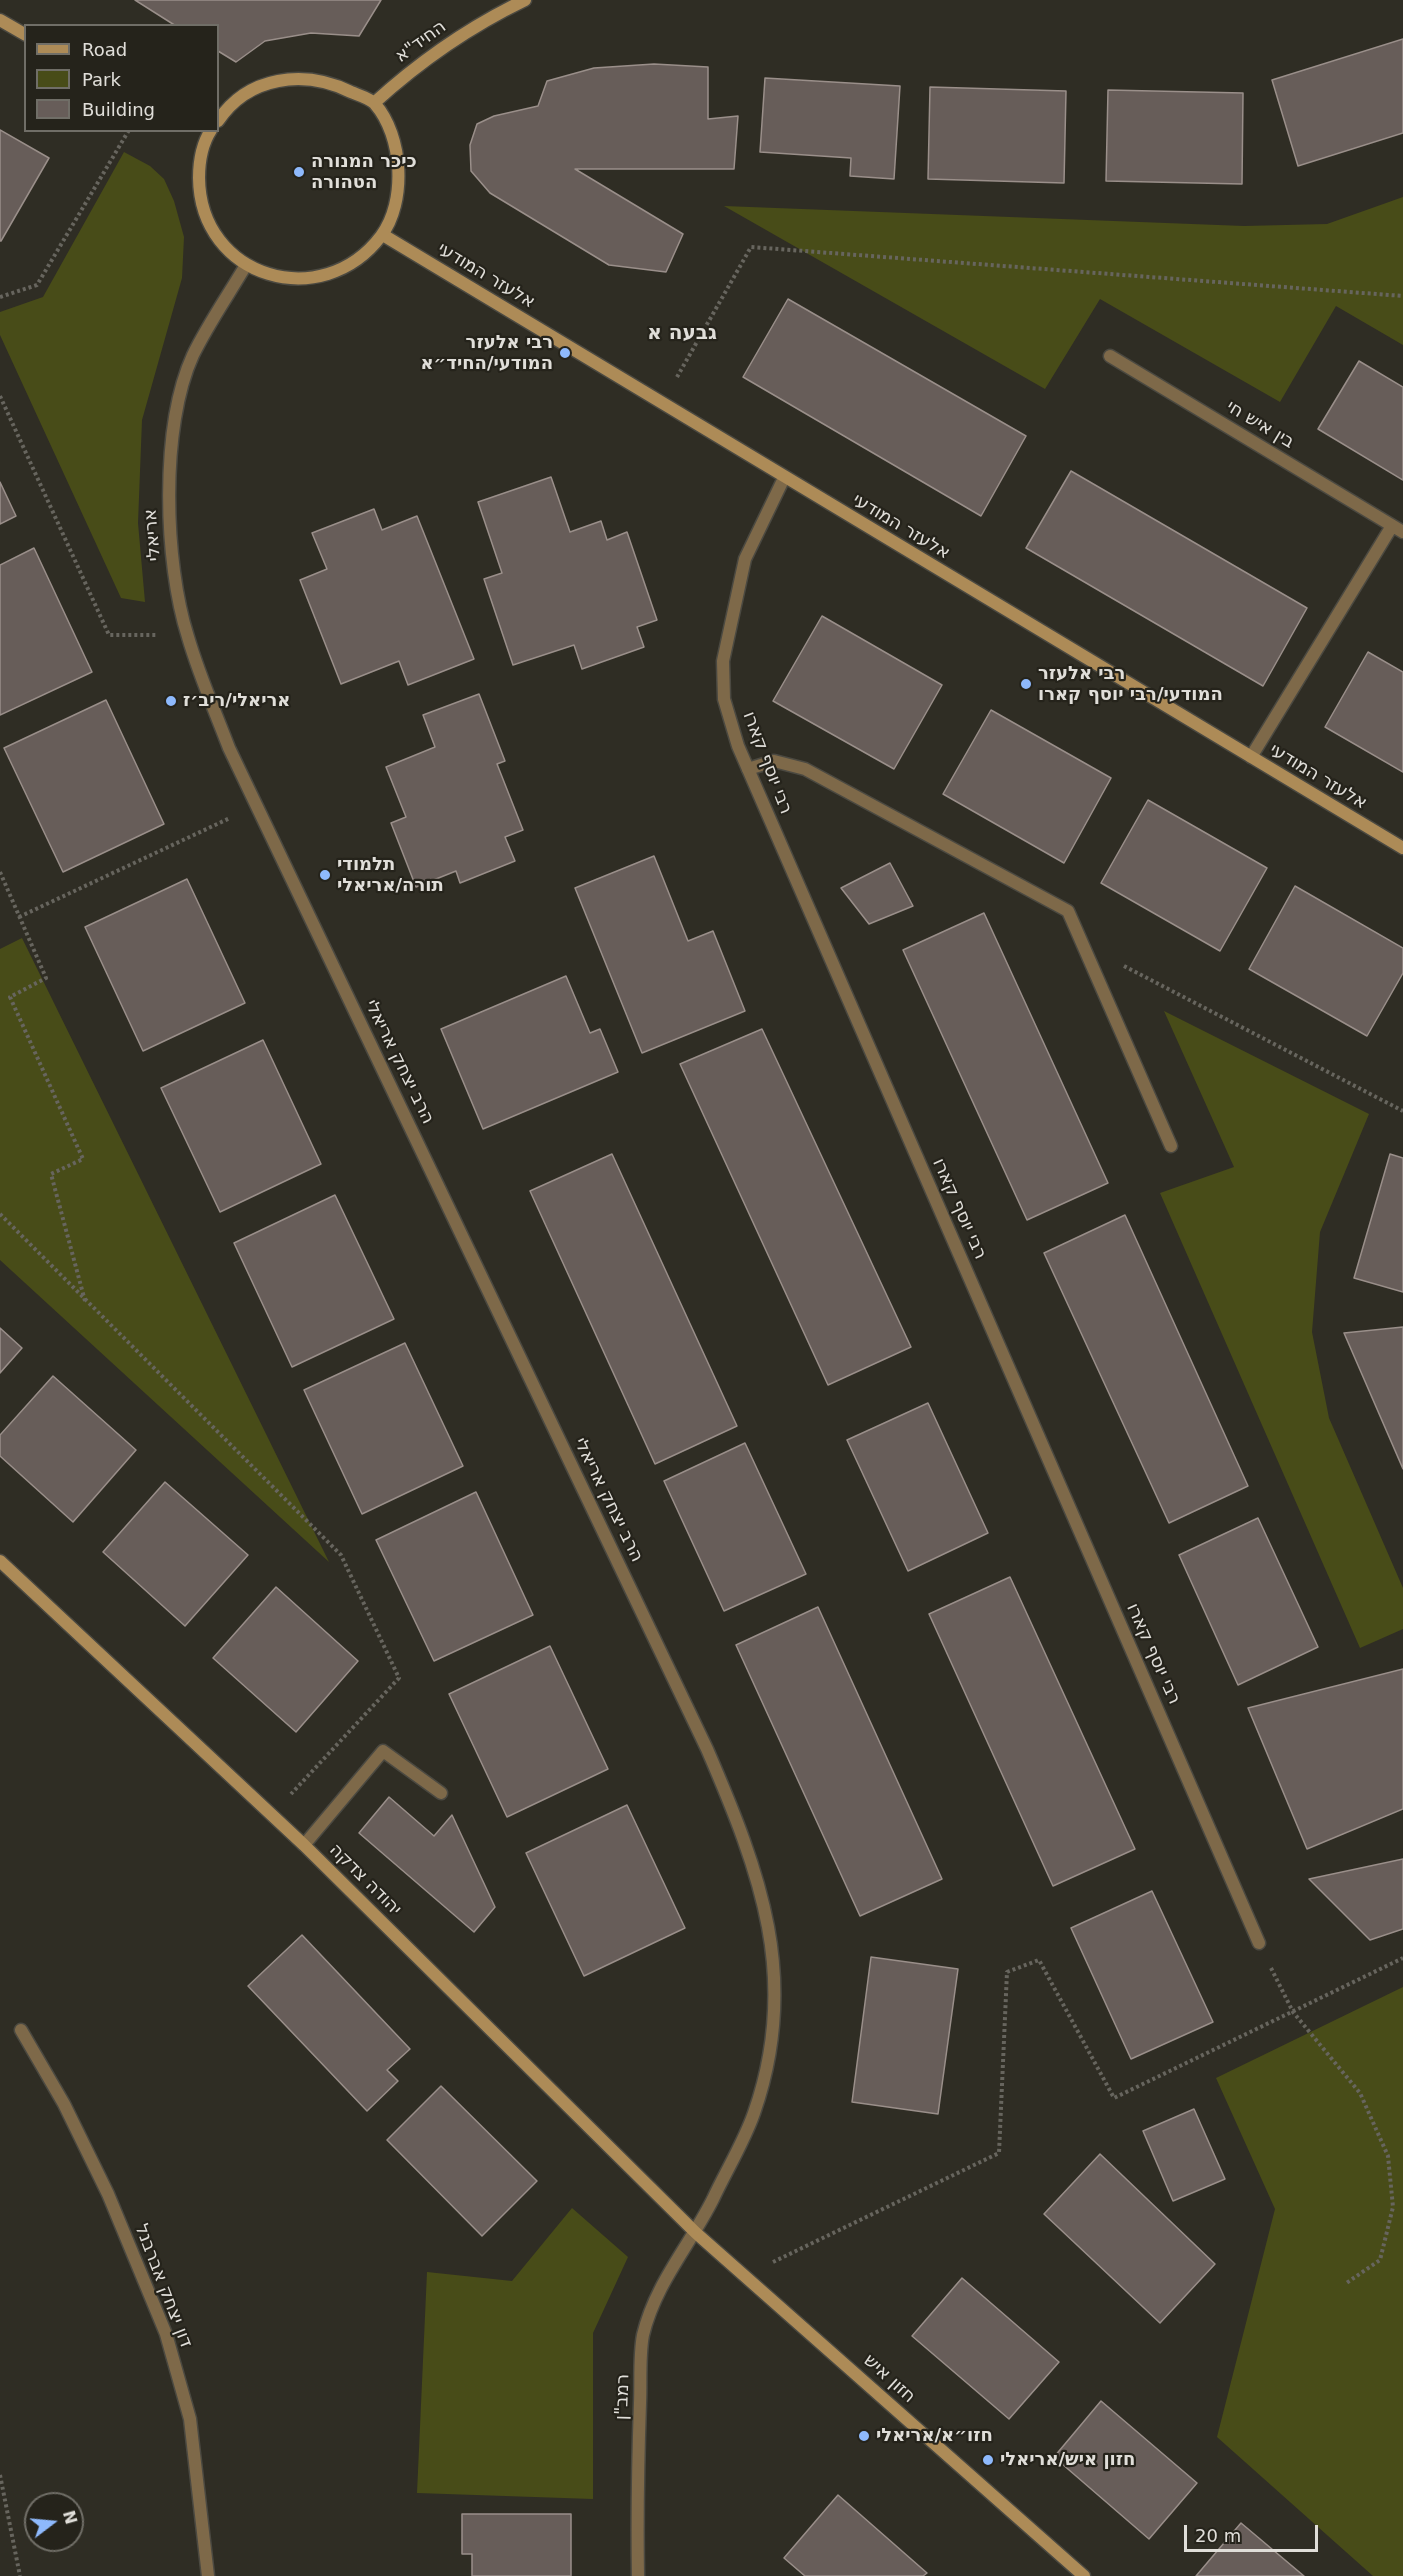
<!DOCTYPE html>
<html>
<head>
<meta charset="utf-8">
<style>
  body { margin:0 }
  #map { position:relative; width:1403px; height:2576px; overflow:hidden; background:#2f2d24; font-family:"DejaVu Sans",sans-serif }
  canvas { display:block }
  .legend { position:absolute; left:24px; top:24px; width:195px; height:108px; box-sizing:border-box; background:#25231b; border:2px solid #706e67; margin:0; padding:8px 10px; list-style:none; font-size:18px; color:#e0ded9 }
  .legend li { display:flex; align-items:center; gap:12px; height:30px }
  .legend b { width:30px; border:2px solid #706e67 }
  .north { position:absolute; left:24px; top:2492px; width:60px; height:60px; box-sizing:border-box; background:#25231b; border:2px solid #706e67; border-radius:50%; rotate:74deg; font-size:16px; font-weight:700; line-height:24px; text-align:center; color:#e0ded9 }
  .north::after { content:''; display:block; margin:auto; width:21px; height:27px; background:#8eb9fc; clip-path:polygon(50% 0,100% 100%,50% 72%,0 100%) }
  .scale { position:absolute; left:1184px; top:2525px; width:134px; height:27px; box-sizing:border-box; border:3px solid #e0ded9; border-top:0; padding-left:8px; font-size:18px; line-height:21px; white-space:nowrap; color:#e0ded9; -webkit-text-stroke:4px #25231b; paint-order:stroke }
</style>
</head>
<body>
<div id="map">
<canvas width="1403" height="2576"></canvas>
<ul class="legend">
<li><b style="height:8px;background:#ad8b57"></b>Road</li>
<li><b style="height:16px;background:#484c18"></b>Park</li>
<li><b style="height:16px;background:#675d59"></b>Building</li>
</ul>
<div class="north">N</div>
<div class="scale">20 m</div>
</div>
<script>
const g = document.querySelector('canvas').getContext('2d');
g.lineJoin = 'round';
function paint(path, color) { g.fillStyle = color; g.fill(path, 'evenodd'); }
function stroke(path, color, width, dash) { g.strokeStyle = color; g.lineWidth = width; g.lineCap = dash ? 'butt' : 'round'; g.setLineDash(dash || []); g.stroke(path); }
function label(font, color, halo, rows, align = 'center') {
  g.font = font + ' "DejaVu Sans","Noto Sans Hebrew",sans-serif'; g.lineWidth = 4.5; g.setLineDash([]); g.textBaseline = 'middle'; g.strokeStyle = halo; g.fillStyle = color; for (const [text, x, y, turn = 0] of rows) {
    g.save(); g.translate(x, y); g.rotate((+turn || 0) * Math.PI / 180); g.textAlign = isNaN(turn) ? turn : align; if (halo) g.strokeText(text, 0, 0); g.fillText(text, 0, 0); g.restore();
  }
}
paint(new Path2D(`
  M124 152 150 166 164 179 174 201 184 237 182 278 142 420 138 523 145 602 121 598 0 335V312L43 297Z
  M1403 197V345L1336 306 1280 402 1100 299 1045 389 724 206 1244 226 1327 224Z
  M22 938 329 1562 0 1260V949Z
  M1164 1011 1369 1114 1320 1232 1312 1332 1329 1418 1403 1588V1629L1360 1648 1160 1193 1234 1167Z
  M1403 1987V2576H1373L1217 2437 1275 2209 1216 2078Z
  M572 2208 628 2257 593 2333V2499L417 2493 427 2272 512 2281Z`), '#484c18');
const building = new Path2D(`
  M135 0H381L359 36 311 33 265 41 236 62 218 51V26H176Z
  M1403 39V133L1298 166 1272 80Z
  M654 64 708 67V119L738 116 734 169H575L683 234 666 272 609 265 490 193 471 171 470 145 477 124 494 116 538 106 547 81 594 68Z
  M765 78 900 86 894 179 850 176 851 158 760 152Z
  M930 87 1066 91 1064 183 928 179Z
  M1108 90 1243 93 1242 184 1106 181Z
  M0 130 49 158 1 241H0Z
  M788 299 1026 436 981 516 743 377Z
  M1359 361 1403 387V480L1318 429Z
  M1071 471 1307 608 1263 686 1026 548Z
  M551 477 570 532 601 521 607 540 627 532 657 620 637 627 644 647 582 669 574 645 513 665 484 579 502 573 478 502Z
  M0 482 16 516 0 524Z
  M374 509 382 530 417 516 474 659 408 685 399 661 341 684 300 580 327 569 312 533Z
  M34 548 92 672 0 715V565Z
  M822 616 942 685 894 769 773 701Z
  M1368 652 1403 672V772L1325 727Z
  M479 694 505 761 497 764 523 830 505 837 515 861 460 883 456 871 416 887 391 823 406 817 386 767 435 747 423 715Z
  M106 700 164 824 63 872 4 748Z
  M991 710 1111 778 1064 863 943 794Z
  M1148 800 1267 868 1220 951 1101 883Z
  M654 856 688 941 713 931 745 1011 642 1053 575 888Z
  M890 863 913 906 869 924 841 888Z
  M187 879 245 1003 143 1051 85 927Z
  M1295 886 1403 948V973L1367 1036 1249 969Z
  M984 913 1108 1183 1027 1220 903 950Z
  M566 976 590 1033 600 1029 618 1072 483 1129 441 1029Z
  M762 1029 911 1347 828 1385 680 1064Z
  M263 1040 321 1164 220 1212 161 1088Z
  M612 1154 737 1426 655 1464 530 1191Z
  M1390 1154 1403 1158V1292L1354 1278Z
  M335 1195 394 1319 292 1367 234 1243Z
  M1125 1215 1248 1486 1169 1523 1044 1253Z
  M1403 1327V1469L1344 1333Z
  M0 1328 22 1348 0 1373Z
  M405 1343 463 1466 362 1514 304 1390Z
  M53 1376 136 1450 73 1522 0 1456V1435Z
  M928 1403 988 1533 908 1571 847 1440Z
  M745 1443 806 1574 724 1611 664 1481Z
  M165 1482 248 1555 185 1626 103 1552Z
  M476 1492 533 1615 434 1661 376 1540Z
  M1258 1518 1318 1647 1238 1685 1179 1555Z
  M1010 1577 1135 1849 1053 1886 929 1614Z
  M276 1587 358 1661 296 1732 213 1658Z
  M818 1607 942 1879 860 1916 736 1645Z
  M550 1646 608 1769 507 1817 449 1694Z
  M1403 1669V1809L1307 1849 1248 1708Z
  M389 1797 434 1836 452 1815 495 1907 474 1932 359 1833Z
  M627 1805 685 1928 584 1976 526 1853Z
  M1403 1859V1929L1370 1940 1309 1879Z
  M1152 1891 1213 2022 1131 2059 1071 1928Z
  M302 1935 410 2049 387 2070 398 2081 367 2111 248 1986Z
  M871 1957 958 1969 938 2114 852 2102Z
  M441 2086 537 2181 482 2236 387 2140Z
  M1194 2109 1225 2179 1173 2201 1143 2131Z
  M1100 2154 1215 2264 1160 2323 1044 2214Z
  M962 2278 1059 2362 1009 2419 912 2336Z
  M1101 2401 1197 2483 1149 2539 1054 2457Z
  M838 2495 927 2573 923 2576H805L784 2558Z
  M462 2514H571V2576H472V2554H462Z
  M1241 2523 1304 2576H1196Z`);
paint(building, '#675d59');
stroke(building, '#9a8f8a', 1.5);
const lane = new Path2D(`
  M748 769 774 761 805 769 1068 911 1171 1146
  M304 1845 383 1751 441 1793`);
const street = new Path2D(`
  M246 265C229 294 208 324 193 355 160 427 164 562 188 637 199 675 215 711 229 748L707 1749C760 1872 801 1979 754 2113 744 2142 726 2171 713 2199 690 2245 655 2284 643 2335 639 2356 641 2382 640 2403 638 2461 637 2518 638 2576
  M1110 356 1403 532
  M784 478 745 559 723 661 724 699 738 746 1259 1943
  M1251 757 1392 526
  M21 2030 64 2104 108 2194 166 2334 190 2419 208 2576`);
const secondary = new Path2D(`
  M0 20 26 35
  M374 103C420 61 469 27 525 0
  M211 130C202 144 199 163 199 178 200 278 322 314 381 236 407 202 403 136 375 104 370 98 358 95 351 92 304 69 248 76 218 121
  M383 235 1403 848
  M0 1561 304 1845 696 2233 1084 2576`);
stroke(lane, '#4b4941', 15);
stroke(street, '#4b4941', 15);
stroke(secondary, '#4b4941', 15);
stroke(new Path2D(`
  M0 297 37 285 129 130
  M677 377 751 247 1403 296
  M0 396 109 635H156
  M0 872 46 978 10 997 83 1159 51 1174 85 1301
  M19 917 230 818
  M1124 966 1403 1111
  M0 1214 341 1555 399 1678 291 1794
  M1271 1968 1293 2012 1360 2093 1388 2156 1393 2207 1380 2260 1345 2284
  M773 2262 999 2153 1007 1972 1039 1960 1114 2098 1403 1958
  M0 2475 20 2576`), '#67655e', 4, [3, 3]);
stroke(lane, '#7e6949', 12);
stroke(street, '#7e6949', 12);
stroke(secondary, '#ad8b57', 12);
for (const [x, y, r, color] of [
  [299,172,6,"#8eb9fc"],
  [565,353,6,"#8eb9fc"],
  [1026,684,6,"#8eb9fc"],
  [171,701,6,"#8eb9fc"],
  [325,875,6,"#8eb9fc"],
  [864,2436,6,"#8eb9fc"],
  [988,2460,6,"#8eb9fc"]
]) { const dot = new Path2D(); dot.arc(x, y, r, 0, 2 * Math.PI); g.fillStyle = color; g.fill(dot); stroke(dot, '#25231b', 2); }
label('18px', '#e0ded9', '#25231b', [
  ["החיד\"א",421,42,-36],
  ["אלעזר המודעי",486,276,31],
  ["בין איש חי",1260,425,31],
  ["אלעזר המודעי",901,527,31],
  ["אריאלי",153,535,-95],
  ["רבי יוסף קארו",767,763,69],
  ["אלעזר המודעי",1318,777,31],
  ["הרב יצחק אריאלי",399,1062,64],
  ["רבי יוסף קארו",959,1209,66],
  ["הרב יצחק אריאלי",608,1500,64],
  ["רבי יוסף קארו",1153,1654,66],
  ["יהודה צדקה",365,1880,45],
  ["דון יצחק אברבנל",163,2286,69],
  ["חזון איש",889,2379,42],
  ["רמב\"ן",623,2397,-88]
]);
label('bold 18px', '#e0ded9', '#25231b', [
  ["כיכר המנורה",311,162],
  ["הטהורה",311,183],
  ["רבי אלעזר",553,343,"right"],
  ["המודעי/החיד״א",553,364,"right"],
  ["רבי אלעזר",1038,674],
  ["המודעי/רבי יוסף קארו",1038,695],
  ["אריאלי/ריב׳ז",183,701],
  ["תלמודי",337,865],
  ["תורה/אריאלי",337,886],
  ["חזו״א/אריאלי",876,2436],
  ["חזון איש/אריאלי",1000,2460]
], 'left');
label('bold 20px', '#e0ded9', '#25231b', [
  ["גבעה א",682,334]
]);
</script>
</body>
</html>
